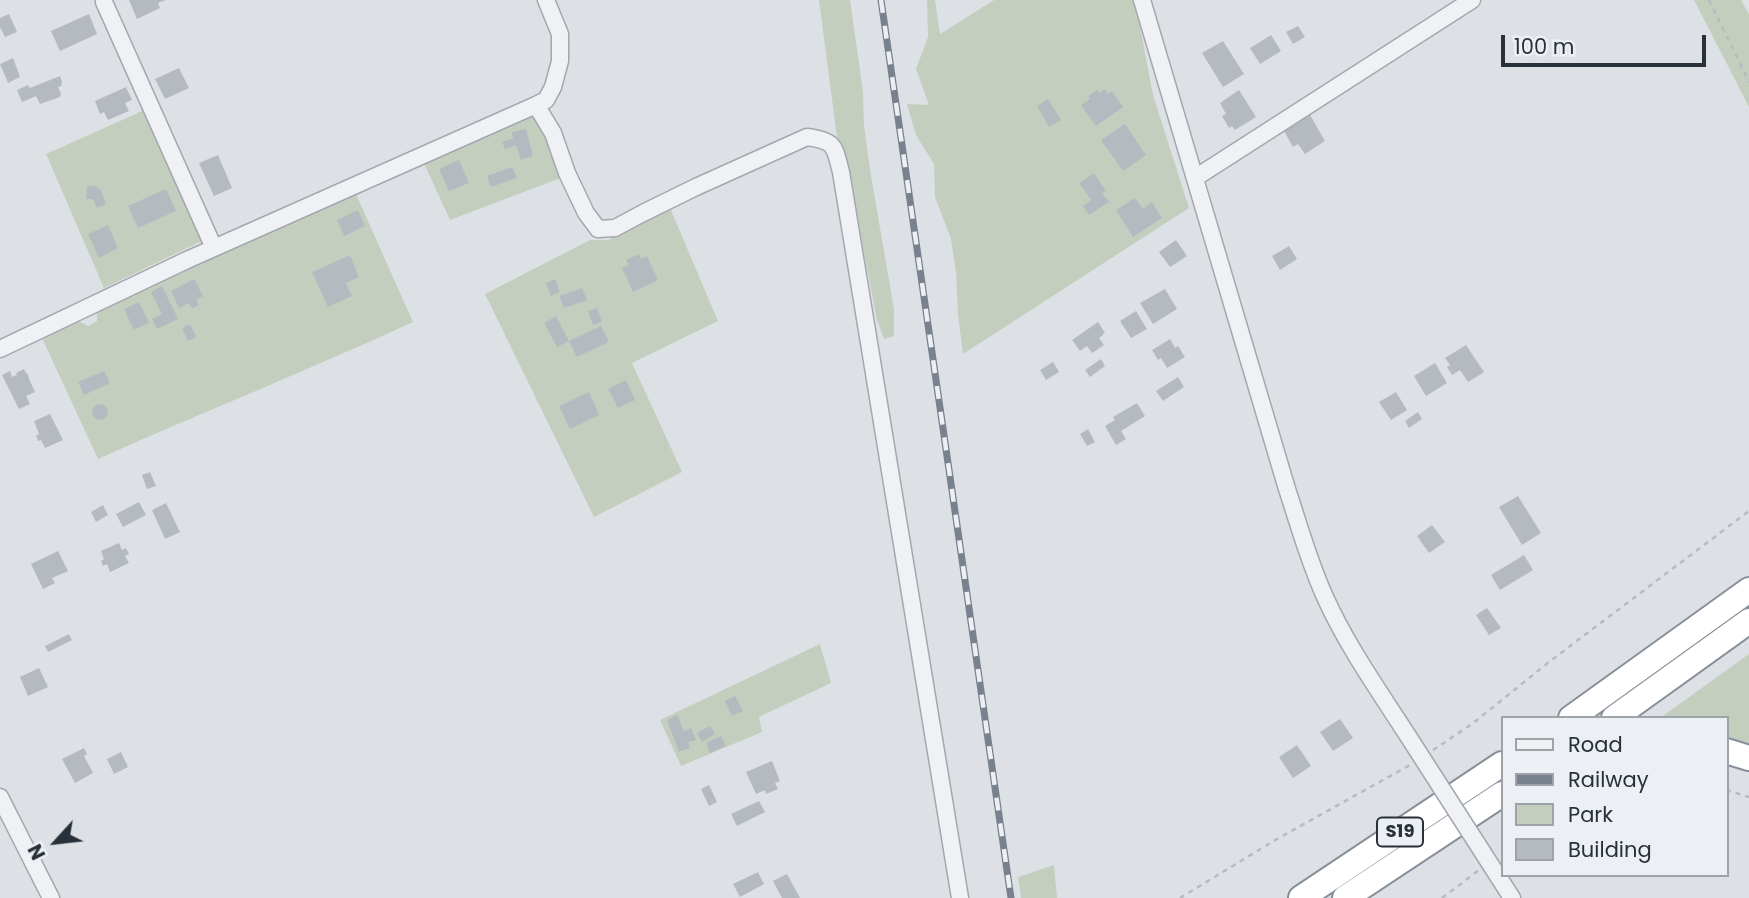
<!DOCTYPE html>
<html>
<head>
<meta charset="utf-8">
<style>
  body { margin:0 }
  #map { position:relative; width:1749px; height:898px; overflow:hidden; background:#dde1e5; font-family:Poppins,sans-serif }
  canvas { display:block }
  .legend { position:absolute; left:1501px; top:716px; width:228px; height:161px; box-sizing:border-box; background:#eceff3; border:2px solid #9ea3a9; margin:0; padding:9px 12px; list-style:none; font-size:21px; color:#28303a }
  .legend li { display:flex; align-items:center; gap:14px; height:35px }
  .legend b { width:35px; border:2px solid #9ea3a9 }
  .north { position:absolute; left:21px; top:807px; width:70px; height:70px; -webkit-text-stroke:5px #eceff3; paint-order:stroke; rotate:243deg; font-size:19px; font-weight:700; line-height:28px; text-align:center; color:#28303a }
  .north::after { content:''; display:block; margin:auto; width:24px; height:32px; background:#28303a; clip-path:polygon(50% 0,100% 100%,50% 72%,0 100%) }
  .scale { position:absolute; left:1501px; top:35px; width:205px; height:32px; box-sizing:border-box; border:4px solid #28303a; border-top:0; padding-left:9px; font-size:21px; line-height:24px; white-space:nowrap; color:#28303a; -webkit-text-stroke:5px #eceff3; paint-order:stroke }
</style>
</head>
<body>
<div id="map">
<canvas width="1749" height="898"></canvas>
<ul class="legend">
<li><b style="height:9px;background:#eff1f4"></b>Road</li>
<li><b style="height:9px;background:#78818d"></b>Railway</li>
<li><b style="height:19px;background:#c4cebf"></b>Park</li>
<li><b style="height:19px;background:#b5bac1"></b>Building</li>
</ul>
<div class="north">N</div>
<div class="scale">100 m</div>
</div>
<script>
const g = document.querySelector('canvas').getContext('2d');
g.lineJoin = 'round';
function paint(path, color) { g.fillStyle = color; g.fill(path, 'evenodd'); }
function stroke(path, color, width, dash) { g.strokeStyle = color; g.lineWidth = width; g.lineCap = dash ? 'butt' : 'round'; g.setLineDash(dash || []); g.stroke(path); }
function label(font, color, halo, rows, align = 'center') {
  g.font = font + ' Poppins,sans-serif'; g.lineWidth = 7; g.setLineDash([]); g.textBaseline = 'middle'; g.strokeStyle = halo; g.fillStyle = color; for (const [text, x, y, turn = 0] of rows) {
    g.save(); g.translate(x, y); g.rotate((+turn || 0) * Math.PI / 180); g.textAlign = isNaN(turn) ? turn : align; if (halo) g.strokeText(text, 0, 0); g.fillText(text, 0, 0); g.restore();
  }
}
paint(new Path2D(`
  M819 0H850L863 92 864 125 870 170 894 309V336L884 339 877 320 855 207 837 138Z
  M927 0H935L940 34 994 0H1135L1153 95 1189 208 963 354 958 315 956 272 951 239 935 197 934 164 916 135 907 104 929 105 916 69 928 37Z
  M1694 0H1741L1749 14V107Z
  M149 108 206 239 104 288 46 154Z
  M530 114 539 119 563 177 450 220 423 161Z
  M355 192 413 322C309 370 203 412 98 459L41 336 74 319 88 326 97 321V308Z
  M670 208 718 321 632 363 682 472 594 517 485 294 590 240H608Z
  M820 644 831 683 759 717 762 732 681 766 660 720Z
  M1749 654V743L1726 737V718H1660Z
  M1054 865 1057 898H1021L1018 877Z`), '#c4cebf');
paint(new Path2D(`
  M129 0H166L158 3 160 8 137 19Z
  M9 14 17 32 5 37 0 27V18Z
  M89 14 97 34 60 51 51 31Z
  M1298 26 1305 37 1293 44 1286 32Z
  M1271 35 1281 51 1260 64 1250 48Z
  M1223 41 1244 74 1223 87 1202 53Z
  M13 58 20 77 8 83 0 64Z
  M179 68 189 88 165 99 155 79Z
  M60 76 62 82 61 86 58 87 61 94 60 97 40 104 36 96 22 102 17 90 28 85 30 88Z
  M126 87 132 100 125 103 129 111 108 120 104 112 100 114 95 101Z
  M1105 89 1108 94 1112 91 1123 107 1096 126 1081 105 1090 99 1088 96 1097 90 1099 93Z
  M1239 90 1256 117 1235 130 1232 126 1229 128 1222 116 1226 114 1220 103Z
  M1048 99 1061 120 1049 127 1037 106Z
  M1310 115 1325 141 1305 154 1298 144 1293 147 1284 131Z
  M1125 124 1146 155 1123 171 1101 140Z
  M526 129 533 156 521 160 516 145 505 149 502 142 513 138 512 132Z
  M218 155 232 188 214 196 199 163Z
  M459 160 469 183 449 191 439 169Z
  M512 167 517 178 491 187 487 176Z
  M1094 173 1106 191 1102 193 1109 202 1089 215 1083 206 1091 200 1079 183Z
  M87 186H95L101 190 106 204 97 208 93 199H86Z
  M166 189 176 211 138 228 128 206Z
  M1135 198 1143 209 1152 202 1162 218 1133 237 1116 210Z
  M358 210 365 226 344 236 337 220Z
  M108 225 118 248 99 258 88 234Z
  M1176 240 1187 256 1170 267 1159 252Z
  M1289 246 1297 259 1280 270 1272 256Z
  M639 254 641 259 647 256 658 280 633 292 622 268 629 265 626 260Z
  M350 255 359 277 346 283 352 296 328 307 312 272Z
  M194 279 203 296 196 300 199 305 192 308 189 303 179 308 171 291Z
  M555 279 560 292 551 296 546 283Z
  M162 286 178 319 157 329 152 319 162 314 151 292Z
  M582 288 587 300 564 308 559 296Z
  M1165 289 1177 309 1153 324 1140 303Z
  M139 302 149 323 134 330 124 309Z
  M597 308 602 322 593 325 588 311Z
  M1136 311 1147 329 1131 338 1120 321Z
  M556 316 569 341 557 347 544 323Z
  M1098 322 1105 333 1099 338 1104 345 1092 353 1087 346 1080 351 1072 340Z
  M190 324 196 337 188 341 182 328Z
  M601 326 609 342 577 357 569 341Z
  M1170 339 1175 348 1178 346 1185 357 1167 368 1161 358 1158 360 1152 350Z
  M1466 345 1484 372 1468 382 1460 370 1452 375 1447 367 1450 365 1445 358Z
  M1101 359 1105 366 1090 377 1085 370Z
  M1053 362 1059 372 1046 380 1040 370Z
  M1435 363 1447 383 1426 396 1414 376Z
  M24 369 26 373 28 374 29 379 35 392 26 396 30 404 19 409 2 375 10 371 12 377 17 375 16 373Z
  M104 371 110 383 84 395 78 382Z
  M1178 377 1184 387 1163 401 1156 391Z
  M626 380 635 400 618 408 608 389Z
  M589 392 599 415 570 429 559 406Z
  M1396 392 1407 410 1391 420 1379 402Z
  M1137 403 1145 416 1121 431 1126 439 1116 445 1105 426 1115 420 1113 417Z
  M92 412a8 8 0 1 1 16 0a8 8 0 1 1-16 0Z
  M1418 412 1422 419 1409 428 1405 421Z
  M50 414 63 440 45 448 41 440 38 441 36 436 39 434 34 421Z
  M1088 429 1095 442 1087 446 1080 434Z
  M150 472 156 486 147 489 142 475Z
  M1518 496 1541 533 1522 545 1499 507Z
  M139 502 146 515 123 527 116 514Z
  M166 503 180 532 165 539 152 510Z
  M103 505 108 515 96 522 91 512Z
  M1432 525 1445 542 1429 553 1417 536Z
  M119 543 122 550 126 548 129 554 125 556 129 563 110 572 107 564 103 566 101 561 104 559 101 551Z
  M58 551 68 571 52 578 55 583 43 589 31 564Z
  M1524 555 1533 570 1500 590 1491 575Z
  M1487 608 1501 628 1489 635 1476 615Z
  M69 634 72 640 48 652 45 646Z
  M39 668 48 687 28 696 20 677Z
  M735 696 743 711 732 716 725 701Z
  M677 715 684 731 691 728 696 740 688 742 690 748 679 752 667 720Z
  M1340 719 1353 738 1333 751 1320 732Z
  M710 726 715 734 702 742 697 733Z
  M721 736 726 746 710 753 706 743Z
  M1297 745 1311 766 1293 778 1279 757Z
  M84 748 87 754 84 756 93 773 75 783 62 759Z
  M121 752 128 767 114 774 107 759Z
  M772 761 780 781 775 783 778 789 766 794 765 790 756 794 746 772Z
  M709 785 717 802 709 806 701 789Z
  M759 801 765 812 737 826 731 814Z
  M758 872 764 884 740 897 733 884Z
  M787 874 800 898H782L773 881Z`), '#b5bac1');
const minor = new Path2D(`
  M1142 0 1287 489C1299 525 1309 562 1325 597 1347 646 1379 691 1408 736
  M104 2 214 248
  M536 105 553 133 567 173 586 213 598 229 615 228 643 213 696 187 807 137C836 141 834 146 841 172L960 898
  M1195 178 1472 0
  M0 349 187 260 536 105 546 100 553 87 560 61V34L546 0
  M0 797 51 898
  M1503 884 1512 898`);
const highway = new Path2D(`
  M1571 718 1749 590
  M1614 718 1749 621
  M1726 751 1749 758
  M1301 898 1502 764
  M1345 898 1502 794`);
stroke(minor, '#a3a8ae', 19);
stroke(highway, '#868f9a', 28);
stroke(new Path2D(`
  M1709 0 1749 82
  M1433 750 1472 724 1549 662 1749 511
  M1726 790 1749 797
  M1180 898 1277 839 1410 765
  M1442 898 1479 870`), '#b7bbc0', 2.5, [5, 5]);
stroke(minor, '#eff1f4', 16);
stroke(highway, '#fff', 24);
const rail = new Path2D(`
  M881 0 1011 898`);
stroke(rail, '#78818d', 7);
stroke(rail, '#eceff3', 4.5, [13]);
const minorBridge = new Path2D(`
  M1408 736 1503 884`);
stroke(minorBridge, '#a3a8ae', 19, []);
stroke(minorBridge, '#eff1f4', 16);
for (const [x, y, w] of [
  [1400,832,46]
]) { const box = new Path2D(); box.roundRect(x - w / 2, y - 14.5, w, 29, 5); g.fillStyle = '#eceff3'; g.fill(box); stroke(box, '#28303a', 2); }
label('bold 18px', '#28303a', null, [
  ["S19",1400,832]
]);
</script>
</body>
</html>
